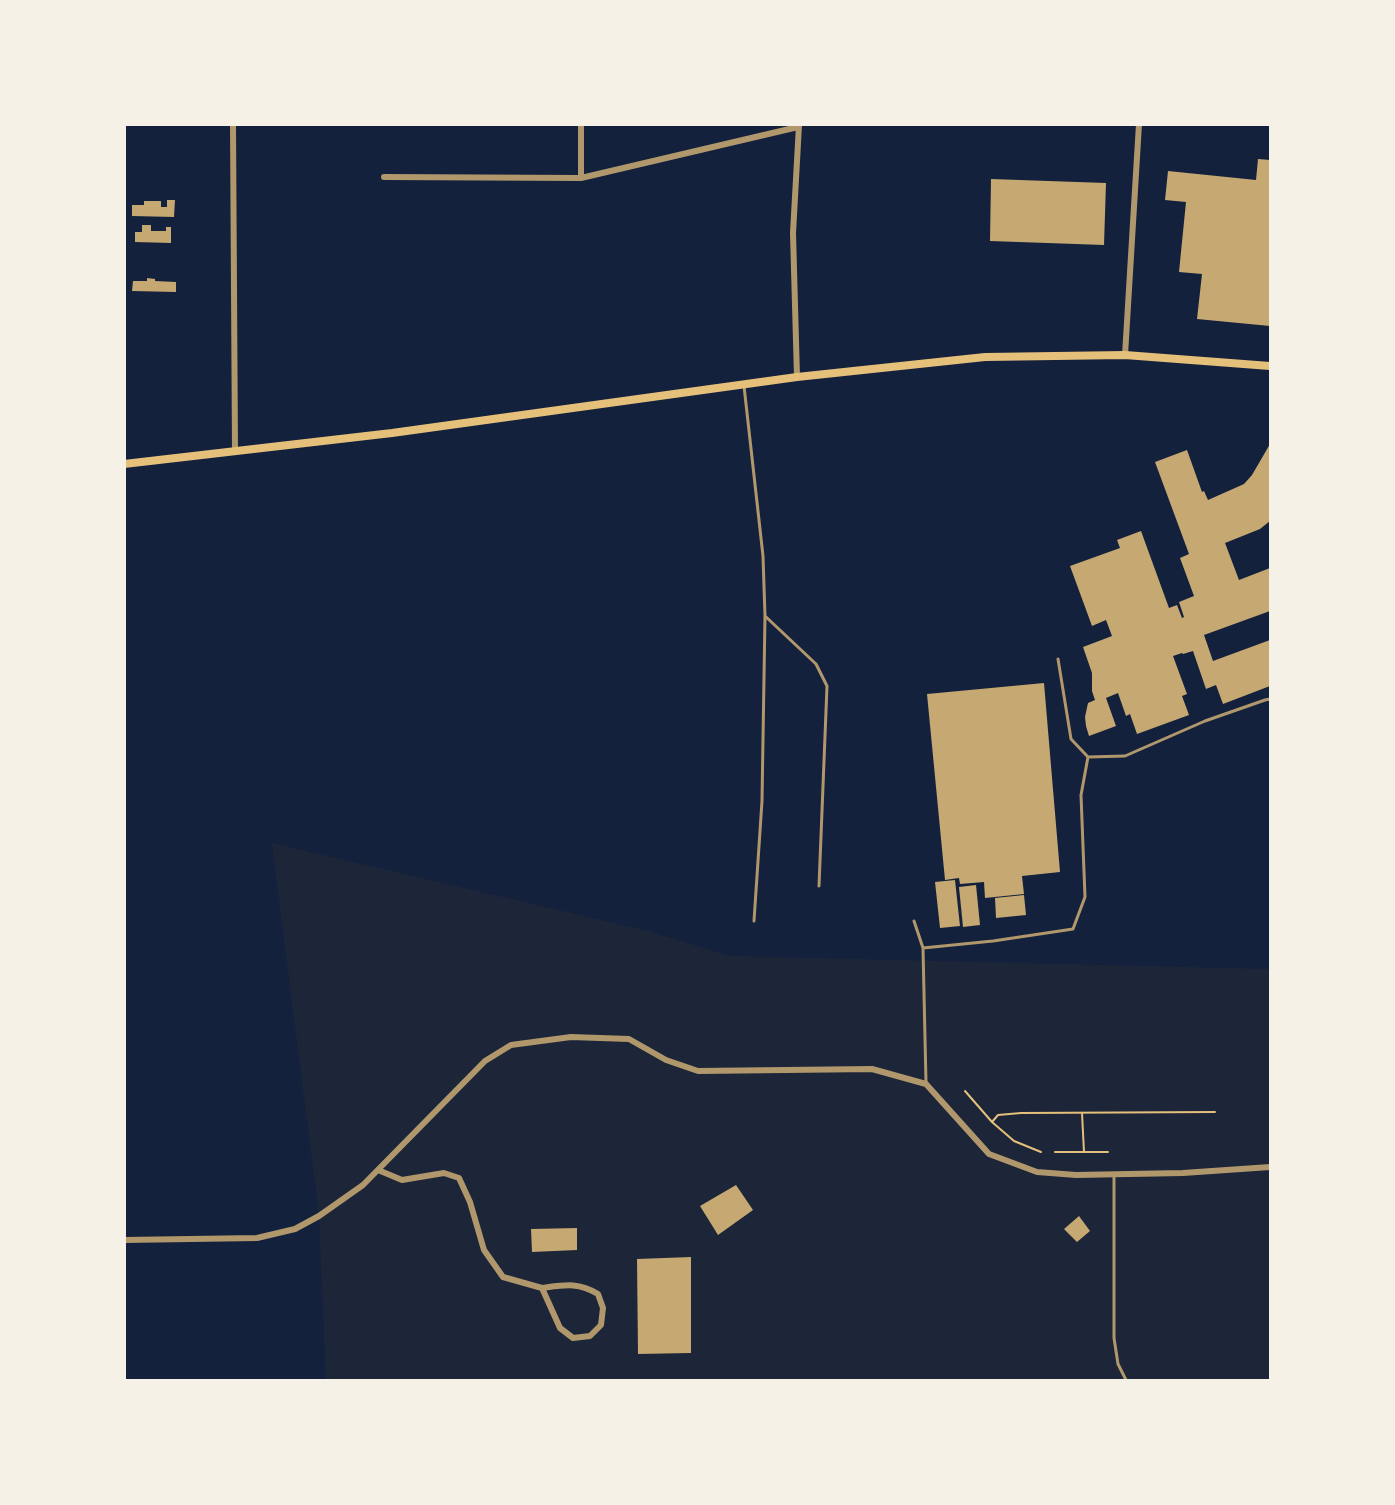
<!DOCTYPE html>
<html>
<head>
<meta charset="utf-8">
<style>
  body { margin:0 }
  #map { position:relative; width:1395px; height:1505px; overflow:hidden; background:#14213d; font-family:"Alegreya Sans",sans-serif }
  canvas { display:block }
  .frame { position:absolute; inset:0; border:126px solid #f6f1e7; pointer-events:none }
</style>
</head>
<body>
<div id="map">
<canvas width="1395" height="1505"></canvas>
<div class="frame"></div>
</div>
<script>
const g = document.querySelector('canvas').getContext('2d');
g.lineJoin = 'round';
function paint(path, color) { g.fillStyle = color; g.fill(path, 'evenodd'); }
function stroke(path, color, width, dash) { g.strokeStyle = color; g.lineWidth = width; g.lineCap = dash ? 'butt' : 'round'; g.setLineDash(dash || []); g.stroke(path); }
paint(new Path2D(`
  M272 843 648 931 730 956 1270 969V1380H326L319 1216Z`), '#1d2539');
paint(new Path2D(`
  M1258 159 1270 160V326L1197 319 1202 274 1179 272 1186 202 1165 200 1168 171 1256 180Z
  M991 179 1106 183 1104 245 990 241Z
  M167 200H175L174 217 132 216V205H144V201H161V207H167Z
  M142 225H151V231H166V227H171V243L135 242V232H142Z
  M147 278 155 279V281L176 282V292L132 291 133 281H147Z
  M1270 444V521L1260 529 1225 543 1239 580 1270 568V611L1204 635 1213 661 1270 640V686L1223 704 1216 685 1206 689 1193 651 1183 654 1182 653 1173 656 1187 694 1182 696 1189 715 1137 734 1130 714 1126 716 1118 693 1106 698 1116 726 1089 736 1086 726 1085 717 1088 703 1095 700 1092 691V673L1083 647 1112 636 1106 620 1092 626 1070 566 1120 548 1117 540 1141 531 1169 608 1177 605 1182 618 1184 617 1179 602 1194 596 1180 558 1189 554 1155 462 1187 450 1202 492 1204 491 1208 500 1244 484 1252 475Z
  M1044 683 1060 872 1022 876 1024 894 985 898 984 882 960 884 959 878 945 880 927 694Z
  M955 880 960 926 940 928 935 882Z
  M976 885 980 925 963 927 959 887Z
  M1024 895 1026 915 996 918 995 898Z
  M736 1185 753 1210 718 1235 700 1206Z
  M1079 1216 1090 1231 1077 1242 1064 1229Z
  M577 1228V1250L532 1252 531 1229Z
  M691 1257V1353L638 1354 637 1259Z`), '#c6a872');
stroke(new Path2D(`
  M965 1091 992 1122 998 1115 1021 1113 1215 1112
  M1082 1113 1084 1152H1108
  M992 1122 1014 1141 1041 1152
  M1055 1152H1084`), '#e5c07b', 2);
stroke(new Path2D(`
  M744 386 763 556 765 616 762 801 754 921
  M765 616 816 664 827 686 819 886
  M1058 659 1071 739 1088 757 1125 756 1205 721 1265 700 1270 699
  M914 921 923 948 993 941 1073 929 1085 897 1081 795 1088 757
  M923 948 926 1083
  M1114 1175V1338L1118 1364 1126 1380`), '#b1986c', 3);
stroke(new Path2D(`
  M233 124 235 452
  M581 124V178
  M384 177 581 178 798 127
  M1125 355 1139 124
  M797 377 793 233 799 125
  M378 1170 402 1180 444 1173 459 1178 470 1202 484 1250 503 1277 542 1288 560 1328 573 1338 590 1336 601 1325 603 1308 598 1294C578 1282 565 1285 542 1288
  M124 1240 257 1238 295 1229 319 1216 363 1185 485 1061 511 1045 571 1037 629 1039 666 1060 698 1071 872 1069 926 1084 989 1154 1037 1172 1076 1175 1183 1173 1270 1167`), '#b1986c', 6);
stroke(new Path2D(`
  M124 464 392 433 797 377 985 357 1125 355 1270 366`), '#e5c07b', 8);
</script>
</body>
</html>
